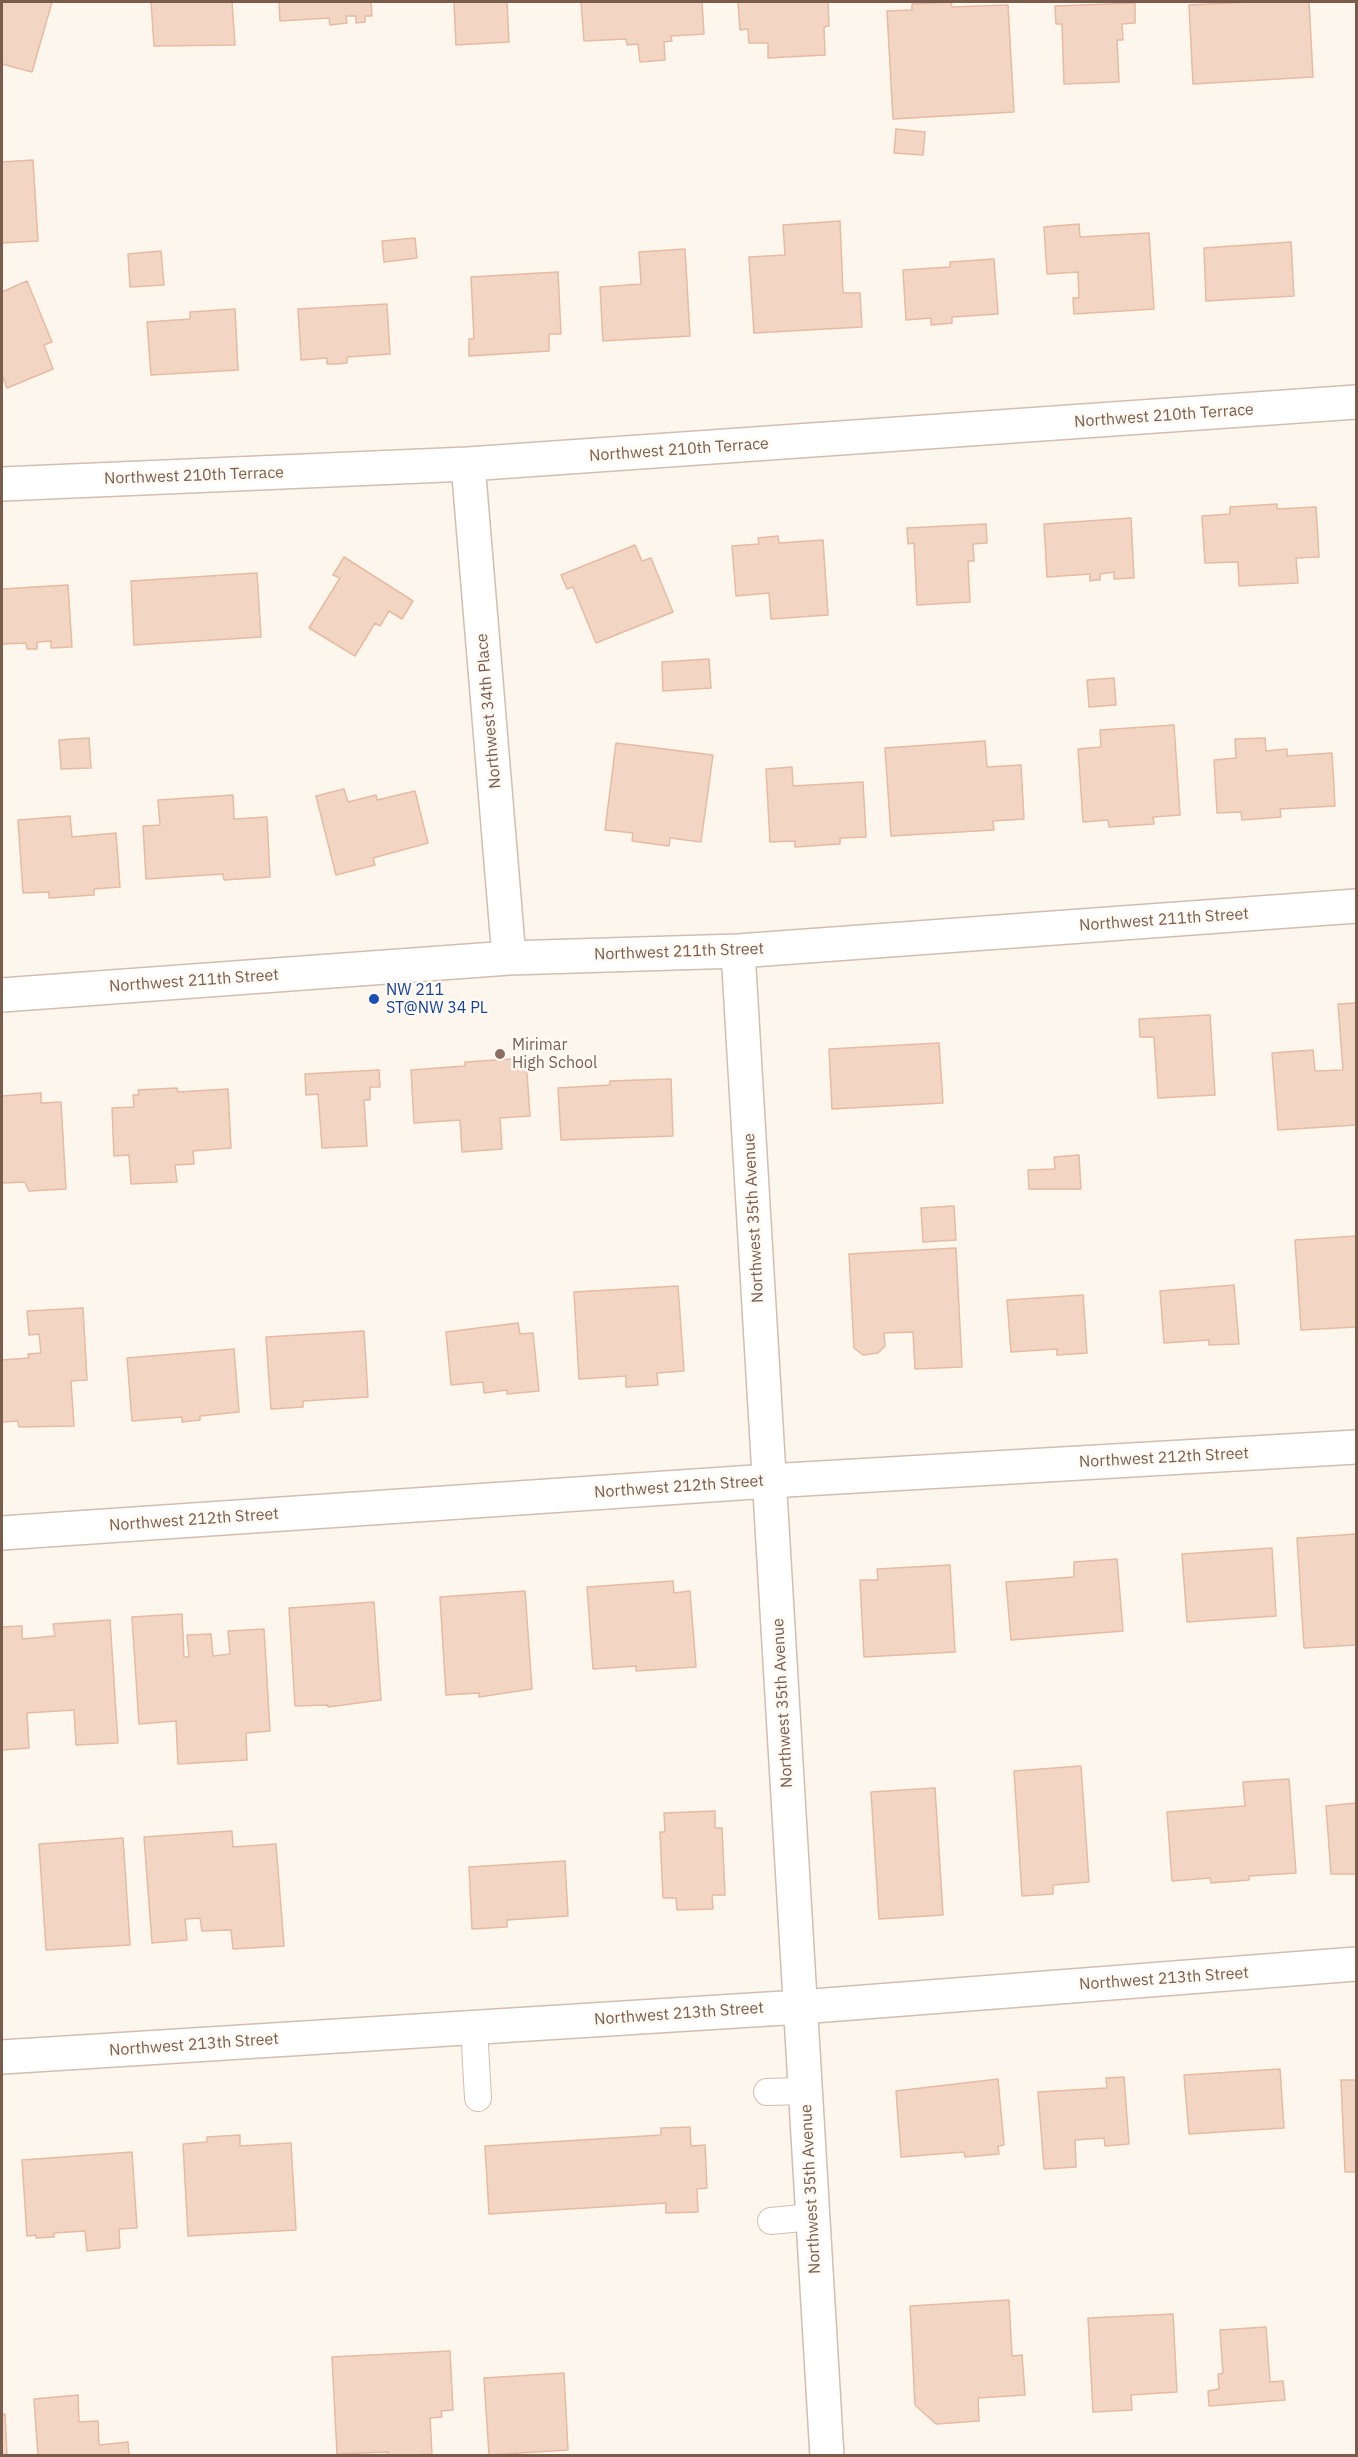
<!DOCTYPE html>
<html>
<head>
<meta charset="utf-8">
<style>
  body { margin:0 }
  #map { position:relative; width:1358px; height:2457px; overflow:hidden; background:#fdf6ec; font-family:"IBM Plex Sans",sans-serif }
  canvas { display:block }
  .frame { position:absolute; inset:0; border:3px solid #7a5c4d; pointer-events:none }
</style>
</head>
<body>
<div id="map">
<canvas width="1358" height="2457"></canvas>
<div class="frame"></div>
</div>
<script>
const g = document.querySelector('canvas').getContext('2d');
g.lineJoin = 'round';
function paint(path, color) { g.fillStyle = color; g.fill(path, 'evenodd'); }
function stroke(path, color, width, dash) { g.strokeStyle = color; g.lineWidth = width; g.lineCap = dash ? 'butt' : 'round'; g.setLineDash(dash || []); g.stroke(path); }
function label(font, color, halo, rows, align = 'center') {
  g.font = font + ' "IBM Plex Sans",sans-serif'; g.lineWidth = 5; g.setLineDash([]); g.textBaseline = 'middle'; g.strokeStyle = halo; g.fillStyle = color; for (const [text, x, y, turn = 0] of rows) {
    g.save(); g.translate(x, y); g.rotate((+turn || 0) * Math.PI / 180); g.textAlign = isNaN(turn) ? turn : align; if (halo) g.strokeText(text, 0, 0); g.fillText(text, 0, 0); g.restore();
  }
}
const building = new Path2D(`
  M2 2H52L32 72 2 64Z
  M151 2H232L235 45 154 46Z
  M279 2H371L372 16H365V22L356 23V16H346L347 23 330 25 329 18 280 21Z
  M454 2H513H507L509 42 456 45Z
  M581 2H702L704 34 671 36 672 41 664 42 665 60 640 62 638 44 627 45 626 39 584 41Z
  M738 2H828L829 26 824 27 825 55 768 58V43H749L748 29 740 30Z
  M951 2 952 7 1008 5 1014 112 893 119 887 11 912 10V4Z
  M1249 2H1309L1313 77 1193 84 1189 5Z
  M1135 3V23L1122 24 1123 40H1117L1119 82 1064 84 1062 24H1056L1055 6Z
  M896 129 925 132 923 155 894 153Z
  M33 160 38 241 2 243V162Z
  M840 221 843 293H860L862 327 754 333 749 257 785 255 783 225Z
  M1079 224 1080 237 1149 233 1154 309 1074 314 1073 298H1079L1078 272 1047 274 1044 227Z
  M415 238 417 258 384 262 382 241Z
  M1291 242 1294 296 1206 301 1204 248Z
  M685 249 690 336 603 341 600 287 641 284 639 252Z
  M161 251 164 285 130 287 128 254Z
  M994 259 998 314 952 317V323L931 325V318L906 320 903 270 950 267V262Z
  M558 272 561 334H549V351L469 356V339H474L471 277Z
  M27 281 52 342 44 345 53 369 7 388 2 375V292Z
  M387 304 390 354 347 357V363L337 364H327V358L301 360 298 309Z
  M235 309 238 370 151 375 147 322 190 319V312Z
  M1277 504V509L1316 507 1319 557 1296 558 1298 583 1239 586 1238 562 1205 563 1202 516 1230 514V507Z
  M1131 518 1134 578 1114 579V572L1100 574V580H1095L1090 581V574L1047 577 1044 524Z
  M986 524 987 543 973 544 974 561H968L970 602 917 605 914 543 908 544 907 528Z
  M778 536 779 543 823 540 828 615 771 619 769 593 736 596 732 546 759 544 758 538Z
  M635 545 642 561 651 558 673 612 596 643 573 587 567 589 561 575Z
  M344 557 413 601 402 619 389 611 380 626 375 623 355 656 309 628 340 578 333 575Z
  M257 573 261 637 134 645 131 581Z
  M68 585 72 647 51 648V641L37 642V649H27L26 643 2 644V589Z
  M709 659 711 688 663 691 662 662Z
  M1114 678 1116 705 1089 707 1087 680Z
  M1174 725 1180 815 1153 817 1154 824 1109 827 1108 820 1083 822 1078 749 1101 747 1100 730Z
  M89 738 91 768 61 769 59 740Z
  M1265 738 1266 751 1287 749V756L1332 753 1335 806 1280 809 1281 817 1242 820 1241 812 1217 813 1214 760 1236 758 1235 739Z
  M985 741 987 767 1021 765 1024 819 993 821 994 830 891 836 885 748Z
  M616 743 713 755 701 842 670 838 669 846 632 841 633 833 605 830Z
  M792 767 793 786 863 782 866 837 840 838V844L795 847V841L770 842 766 769Z
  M344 789 348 802 376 795 377 800 415 791 428 843 373 858 375 865 336 875 316 796Z
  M233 795 234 819 267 817 270 877 224 880 223 874 146 879 143 826 160 825 158 800Z
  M70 816 72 837 116 833 120 887 94 889V895L49 898V892L23 893 18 820Z
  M1356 1003V1125L1278 1130 1272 1053 1313 1050 1315 1071 1343 1070 1338 1004Z
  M1210 1015 1215 1095 1158 1098 1154 1037H1140L1139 1019Z
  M939 1043 943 1103 832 1109 829 1049Z
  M526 1058 530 1116 500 1118 502 1149 462 1152 460 1120 414 1123 411 1070 465 1066V1062Z
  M379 1070 380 1087H370V1100H364L367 1146 322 1148 318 1094 306 1095 305 1074Z
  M671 1079 673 1136 561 1140 558 1088 610 1085V1081Z
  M177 1088 178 1092 228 1089 231 1148 193 1151 194 1164 175 1165 177 1182 131 1184 129 1155 114 1156 112 1108 134 1107 133 1095H139L138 1090Z
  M41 1093V1103L61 1102 66 1189 29 1191 25 1182 2 1183V1096Z
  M1079 1155 1081 1189H1029L1028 1170 1055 1169 1054 1157Z
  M954 1206 956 1240 923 1242 921 1208Z
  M1356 1236V1327L1301 1330 1295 1240Z
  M956 1248 962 1367 915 1369 913 1332 884 1333 885 1346 878 1353 863 1355 854 1348 849 1254Z
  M1234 1285 1239 1344 1209 1345V1340L1164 1343 1160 1291Z
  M678 1286 684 1371 657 1373 658 1385 626 1387V1376L579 1379 574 1292Z
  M1083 1295 1087 1353 1057 1355V1349L1011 1352 1007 1300Z
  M83 1308 87 1380 71 1381 74 1426 19 1427 18 1421 2 1422V1360L29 1358 28 1354 41 1353 39 1334 29 1335 27 1311Z
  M518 1323 520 1334 533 1333 539 1391 507 1394V1390L484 1393 483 1382 451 1385 446 1332Z
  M364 1331 368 1397 303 1401V1407L271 1409 266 1337Z
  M234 1349 239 1412 200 1416V1420L182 1422V1417L132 1421 127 1358Z
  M1356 1534V1645L1304 1648 1297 1538Z
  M1272 1548 1276 1616 1187 1622 1182 1554Z
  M1117 1559 1123 1631 1011 1640 1006 1582 1074 1577V1562Z
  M950 1565 955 1652 864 1657 860 1580H878L877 1569Z
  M673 1581 674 1593 690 1591 696 1667 636 1671V1666L593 1669 587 1587Z
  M525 1591 532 1689 479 1697V1693L446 1695 440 1597Z
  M374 1602 381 1700 328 1707V1705L295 1706 289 1608Z
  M182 1614 184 1657H189L187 1635 211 1634 213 1656 230 1654 228 1631 264 1629 270 1731 246 1733 247 1760 178 1764 176 1721 139 1724 132 1617Z
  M110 1620 118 1743 76 1745 74 1710 27 1713 29 1748 2 1750V1627L22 1626V1639L55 1636 53 1624Z
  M1081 1766 1089 1882 1053 1885V1894L1022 1896 1014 1771Z
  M1289 1779 1296 1873 1249 1876V1880L1211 1883 1210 1878 1172 1881 1167 1812 1245 1806 1243 1782Z
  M935 1788 943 1915 879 1919 871 1792Z
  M1356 1803V1874H1331L1326 1806Z
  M715 1811V1828H722L725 1895H712L713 1909 677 1910 676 1898H663L660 1832H665L664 1813Z
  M232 1831 233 1847 276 1844 284 1946 233 1949 231 1930 202 1931 200 1918 185 1919 187 1940 152 1943 144 1837Z
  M123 1838 130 1945 46 1950 39 1844Z
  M565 1861 568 1916 507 1920V1927L472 1929 469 1867Z
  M1280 2069 1284 2128 1189 2134 1184 2075Z
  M1124 2077 1129 2144 1105 2146 1104 2138 1075 2140 1076 2167 1044 2169 1038 2092 1107 2088 1106 2078Z
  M998 2079 1004 2145 998 2146 999 2154 965 2157 964 2152 901 2157 896 2091Z
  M1341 2080H1356V2172H1345Z
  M690 2127 691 2146 705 2145 707 2188 697 2189 698 2212 666 2213V2203L489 2214 485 2146 661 2135V2128Z
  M240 2135V2146L291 2143 296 2230 188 2236 183 2144 207 2142V2137Z
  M132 2152 137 2228 119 2229 120 2248 87 2251 85 2231 54 2233V2237L36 2238V2235L27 2236 22 2160Z
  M1009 2300 1012 2356 1022 2355 1025 2395 978 2398 979 2421 936 2424 915 2405 910 2306Z
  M1173 2314 1177 2392 1131 2395 1132 2410 1093 2412 1088 2318Z
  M1266 2327 1270 2382 1283 2381 1285 2400 1209 2406 1208 2391 1219 2389 1218 2374 1223 2373 1220 2330Z
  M450 2351 453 2410 441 2411 442 2417 430 2418 432 2454 388 2456V2452L337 2454 332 2357Z
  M564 2373 568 2450 489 2455 484 2378Z
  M78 2395 79 2422 98 2421 99 2445 128 2442 129 2456H38L34 2399Z
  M2 2414H5L7 2456H2Z`);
paint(building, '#f3d5c3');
stroke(building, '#e6bba3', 1.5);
const service = new Path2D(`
  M474 2027 478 2098
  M767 2092 805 2091
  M771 2221 812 2217`);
const minor = new Path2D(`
  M468 464 509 958
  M2 484 468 464 1356 402
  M738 951 827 2456
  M2 995 509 958 738 951 1356 906
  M2 1533 769 1481 1356 1447
  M2 2057 800 2007 1356 1964`);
stroke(service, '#d1beb0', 28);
stroke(minor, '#d1beb0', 36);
stroke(service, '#fff', 26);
stroke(minor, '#fff', 33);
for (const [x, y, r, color] of [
  [374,999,6,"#1a4fb4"],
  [500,1054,6,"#8d6e63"]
]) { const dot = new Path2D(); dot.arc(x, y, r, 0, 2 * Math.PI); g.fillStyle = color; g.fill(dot); stroke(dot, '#fffaf3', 2); }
label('16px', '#7a5c4d', '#fffaf3', [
  ["Northwest 210th Terrace",1164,416,-4],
  ["Northwest 210th Terrace",679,450,-4],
  ["Northwest 210th Terrace",194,476,-2],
  ["Northwest 34th Place",489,711,-95],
  ["Northwest 211th Street",1164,920,-4],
  ["Northwest 211th Street",679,952,-2],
  ["Northwest 211th Street",194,981,-4],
  ["Northwest 35th Avenue",754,1218,-93],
  ["Northwest 212th Street",1164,1458,-3],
  ["Northwest 212th Street",679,1487,-4],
  ["Northwest 212th Street",194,1520,-4],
  ["Northwest 35th Avenue",783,1703,-93],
  ["Northwest 213th Street",1164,1979,-4],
  ["Northwest 213th Street",679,2014,-4],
  ["Northwest 213th Street",194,2045,-4],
  ["Northwest 35th Avenue",811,2189,-93]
]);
label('16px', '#164399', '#fffaf3', [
  ["NW 211",386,990],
  ["ST@NW 34 PL",386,1008]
], 'left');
label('16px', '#785e54', '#fffaf3', [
  ["Mirimar",512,1045],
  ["High School",512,1063]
], 'left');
</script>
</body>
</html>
